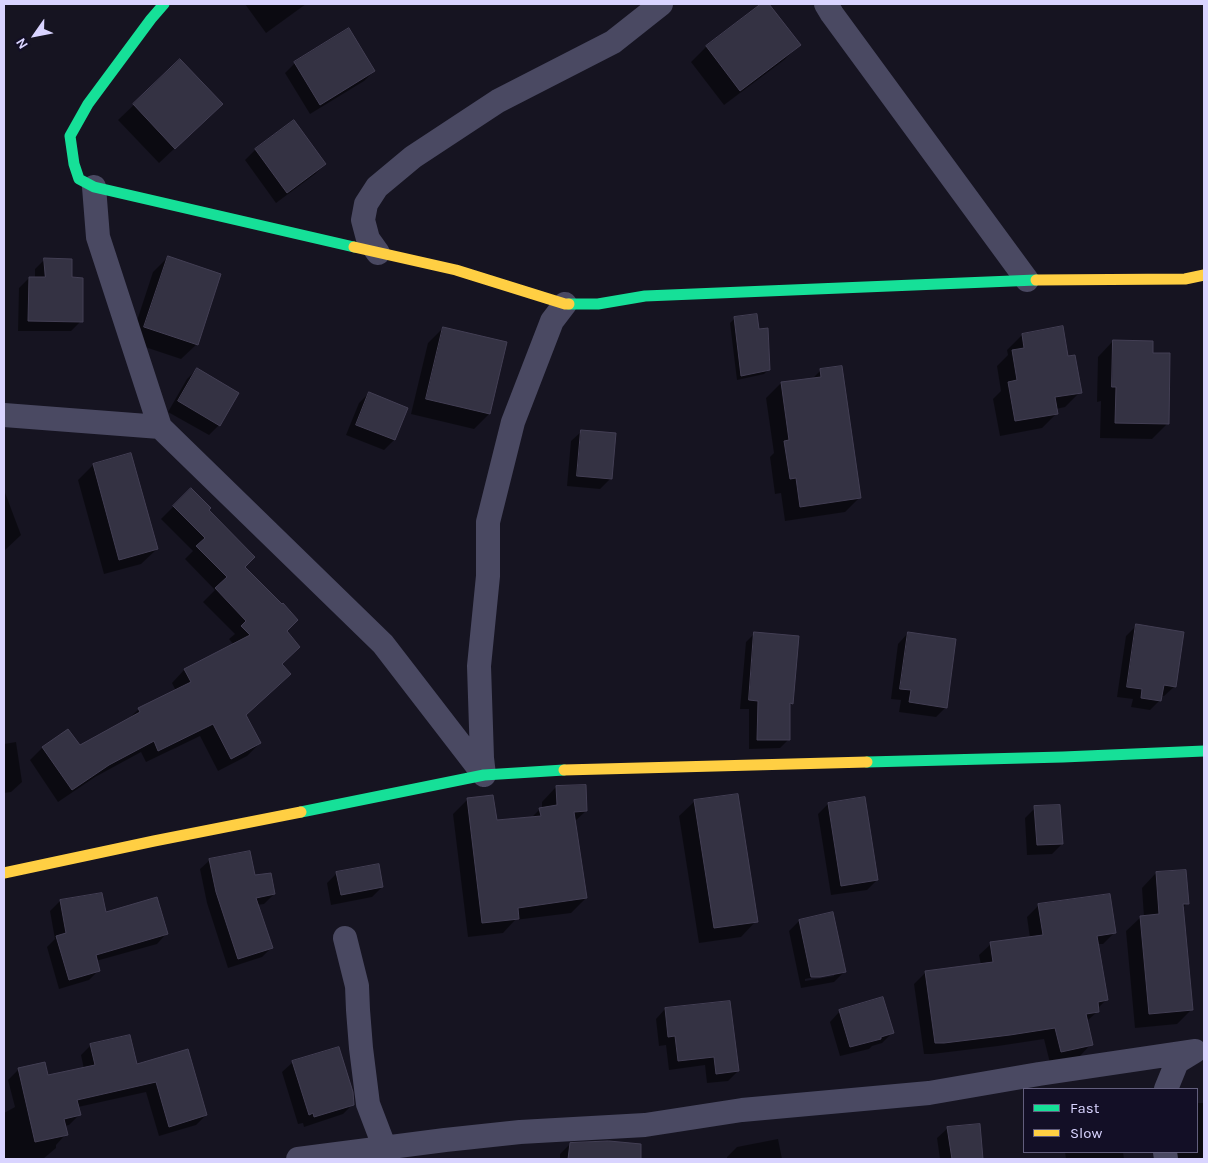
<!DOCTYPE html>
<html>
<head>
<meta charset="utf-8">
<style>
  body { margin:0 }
  #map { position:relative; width:1208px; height:1163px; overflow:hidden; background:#161421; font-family:Karla,sans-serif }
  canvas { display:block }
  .frame { position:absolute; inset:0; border:5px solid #d9d4ff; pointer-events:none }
  .legend { position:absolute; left:1023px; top:1088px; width:175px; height:65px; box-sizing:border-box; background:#130f26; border:1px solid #625e7d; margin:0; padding:6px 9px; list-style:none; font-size:15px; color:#d9d4ff }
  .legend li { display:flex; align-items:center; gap:10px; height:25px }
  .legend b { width:25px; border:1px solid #625e7d }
  .north { position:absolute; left:10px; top:10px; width:50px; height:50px; -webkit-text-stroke:4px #130f26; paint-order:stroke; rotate:237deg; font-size:14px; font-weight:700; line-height:20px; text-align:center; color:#d9d4ff }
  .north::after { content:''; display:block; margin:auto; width:18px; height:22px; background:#d9d4ff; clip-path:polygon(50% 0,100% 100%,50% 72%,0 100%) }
</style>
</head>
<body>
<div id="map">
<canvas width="1208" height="1163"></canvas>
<div class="frame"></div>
<ul class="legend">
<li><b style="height:6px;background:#16e098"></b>Fast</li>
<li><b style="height:6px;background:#ffcf43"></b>Slow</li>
</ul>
<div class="north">N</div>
</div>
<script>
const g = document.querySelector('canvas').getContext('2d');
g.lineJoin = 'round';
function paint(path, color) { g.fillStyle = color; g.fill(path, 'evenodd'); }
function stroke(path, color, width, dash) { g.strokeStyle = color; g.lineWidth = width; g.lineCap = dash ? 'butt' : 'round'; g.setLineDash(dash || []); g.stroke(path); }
paint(new Path2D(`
  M245 4H306L266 33Z
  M763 4H768L799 45 784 60 724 105 691 62 706 47Z
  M180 61 206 119 159 163 118 120Z
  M295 63 374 71 364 81 310 114 285 73Z
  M255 150 325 164 315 174 276 203 245 160Z
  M168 257 197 344 181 359 130 342 153 272Z
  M45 259 70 278 81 321 71 331H18L19 288 29 278H35V269Z
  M735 318 769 369 764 374 737 380 730 323Z
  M443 328 489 414 474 429 411 414 428 343Z
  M1022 335 1067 357 1080 392 1065 407 1056 409 1057 413 1042 428 1000 436 993 399 1001 391 997 366 1008 355 1007 350Z
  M1113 341 1152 354 1168 423 1152 439 1100 438 1101 401 1097 402 1098 357Z
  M197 369 219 425 209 435 168 412 187 379Z
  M821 370 860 497 845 512 785 521 781 493 775 494 770 457 774 453 766 398 781 383 812 379Z
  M369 393 406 408 394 440 384 450 346 435 359 403Z
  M582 431 610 479 600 489 567 486 571 441Z
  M130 455 157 549 141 564 104 574 78 480 93 465Z
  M191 489 208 510 285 631 245 715 260 743 247 756 218 771 200 736 146 762 141 752 95 777 58 802 30 760 42 748 68 730 79 747 126 721 139 709 176 691 172 683 184 670 234 645 229 639 235 634 203 602 215 590 185 559 193 551 161 519Z
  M4 490 21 535 4 551Z
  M1137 625 1175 686 1164 696H1161L1160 700 1150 710 1131 707 1133 699 1117 697 1126 636Z
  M755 633 792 703 789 706V739L780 748 749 749V709H740L746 642Z
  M908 633 946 707 936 717 899 712 901 700 891 699 898 644Z
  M16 742 22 782 11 792 4 793V744Z
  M556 787 586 811 574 822 586 898 571 913 515 920 503 933 468 937 453 814 468 799 495 821 531 818 540 809H542V802Z
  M695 801 756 921 741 937 699 943 679 816Z
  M828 804 877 880 867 890 831 895 818 814Z
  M1035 808 1062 844 1052 854 1027 855 1025 818Z
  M210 860 254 877 274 894 264 904 257 905 272 947 262 957 228 968 207 903 200 869Z
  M337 873 382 887 372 897 331 905 327 883Z
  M1156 873 1187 903 1182 909 1191 1010 1177 1024 1135 1028 1126 931 1141 917H1144L1142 888Z
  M60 901 105 914 167 933 157 944 96 961 99 970 89 980 59 989 47 947 55 939 50 911Z
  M1039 905 1115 932 1103 944H1097L1107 999 1097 1009 1098 1011 1086 1022 1091 1044 1080 1056 1050 1063 1044 1039 998 1046 932 1054H924L914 984 925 973 981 965 979 955 991 944 1030 938 1027 917Z
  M799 921 844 972 834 982 801 988 789 931ZM834 973V976L805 981V979Z
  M665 1009 738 1071 728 1081 707 1083 705 1065 669 1070 666 1045 659 1046 656 1019Z
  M840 1011 892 1033 882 1043 872 1046 869 1049 840 1056 830 1022Z
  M91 1045 136 1065 206 1115 196 1125 159 1136 146 1092 78 1107 79 1115 69 1125 64 1126 66 1134 56 1145V1148L43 1159H4V1113L15 1107 8 1080 18 1070 47 1076 84 1069 81 1055Z
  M293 1062 353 1104 343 1114 304 1127 303 1123 298 1124 282 1072Z
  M1197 1103H1204V1159H1177V1152H1197Z
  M979 1125 982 1159H940L937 1138 948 1128Z
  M778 1139 782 1159H727V1157L737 1147Z
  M570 1144H630L628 1159H560V1154Z
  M1065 1152H1123L1124 1159H1066Z`), '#0007');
const building = new Path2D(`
  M761 4H769L801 45 740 91 706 46Z
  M349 28 375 71 320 105 294 62Z
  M180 59 223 104 175 149 133 104Z
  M294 120 326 164 287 193 255 149Z
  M168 256 221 274 198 345 144 327Z
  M44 258 72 259V277L83 278V322L28 321 29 277H45Z
  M757 314 759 329 768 328 770 370 741 376 734 317Z
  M1063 326 1068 356 1075 355 1082 393 1055 397 1058 414 1015 421 1008 382 1017 380 1012 350 1024 348 1022 334Z
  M443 327 507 342 490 414 426 399Z
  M1113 340 1153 341V353H1170L1169 424 1115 423 1116 387H1112Z
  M842 366 861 498 800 507 796 478 790 479 784 441 789 440 781 382 821 377 820 369Z
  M197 368 239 393 220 426 178 401Z
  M369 392 408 408 395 440 356 425Z
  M581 430 616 433 612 479 577 476Z
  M131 453 158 549 119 560 93 464Z
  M191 488 211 508 209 510 255 557 245 567 282 604 283 603 298 620 287 631 300 647 282 664 291 674 246 715 261 743 231 759 213 724 158 751 154 741 109 765 72 790 42 747 68 729 80 745 140 712 138 708 191 682 184 669 250 635 241 626 246 621 215 588 227 577 196 546 205 538 173 506Z
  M1136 624 1184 632 1176 687 1164 685 1161 701 1141 698 1142 689 1127 687Z
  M754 632 799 636 793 704 790 703V740H757L758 701 749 700Z
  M908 632 956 639 947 708 909 702 911 690 900 689Z
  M586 785 587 811 574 812 587 898 518 908 519 919 482 923 467 798 493 795 497 820 541 816 539 808 557 805 556 786Z
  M738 794 758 922 714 928 694 800Z
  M865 797 878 880 841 886 828 803Z
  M1060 805 1063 844 1037 845 1034 806Z
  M250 851 255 875 271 873 275 894 256 898 273 948 238 959 216 892 209 859Z
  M379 864 383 887 341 895 336 872Z
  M1186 870 1189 904H1183L1193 1010 1149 1014 1140 916 1159 914 1156 872Z
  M102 893 106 912 157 897 168 934 96 955 100 971 69 980 56 936 66 933 60 900Z
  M1110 894 1116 933 1097 936 1108 1000 1098 1002 1099 1012 1086 1014 1093 1045 1061 1052 1055 1028 1010 1035 944 1043H935L925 971 993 962 990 942 1043 935 1038 904Z
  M833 912 846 972 820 977H811L799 920Z
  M883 997 894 1033 881 1037V1039L850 1047 839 1010Z
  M730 1001 739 1071 716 1074 714 1057 678 1061 675 1036 668 1037 665 1008Z
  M130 1035 137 1064 188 1049 207 1115 169 1127 156 1082 77 1100 81 1115 64 1119 68 1135 35 1142 18 1068 45 1062 48 1075 95 1065 90 1044Z
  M339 1047 353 1092 354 1105 314 1117 313 1113 309 1115 292 1061Z
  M980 1124 983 1159H952L947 1127Z
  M609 1141 641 1144V1159H568L570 1143Z`);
paint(building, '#343243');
stroke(building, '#433f54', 1);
stroke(new Path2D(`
  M826 4 832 14 1027 280
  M94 187 98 237 160 427
  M378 253 368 239 363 220 366 204 377 187 413 157 498 101 613 42 661 4
  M4 415 160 427 383 644 484 775
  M484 775 482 758 479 666 488 576V522L513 422 552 321 565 304
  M345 938 357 986 358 1010 361 1048 368 1104 389 1159
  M1166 1089 1177 1062 1195 1051
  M1165 1152 1166 1159
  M298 1159 445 1140 520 1132 645 1125 742 1110 929 1093 1039 1074 1194 1051`), '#4a4962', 24);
stroke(new Path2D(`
  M164 4 151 19 88 104 70 136 74 164 79 179 94 187 354 247
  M569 304H598L645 296 1036 280
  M867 762 1063 757 1204 751
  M301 812 484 775 564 770`), '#16e098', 11);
stroke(new Path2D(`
  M354 247 456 270 565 304H569
  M1036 280 1185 279 1204 275
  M564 770 867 762
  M4 873 154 841 301 812`), '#ffcf43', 11);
</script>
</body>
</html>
